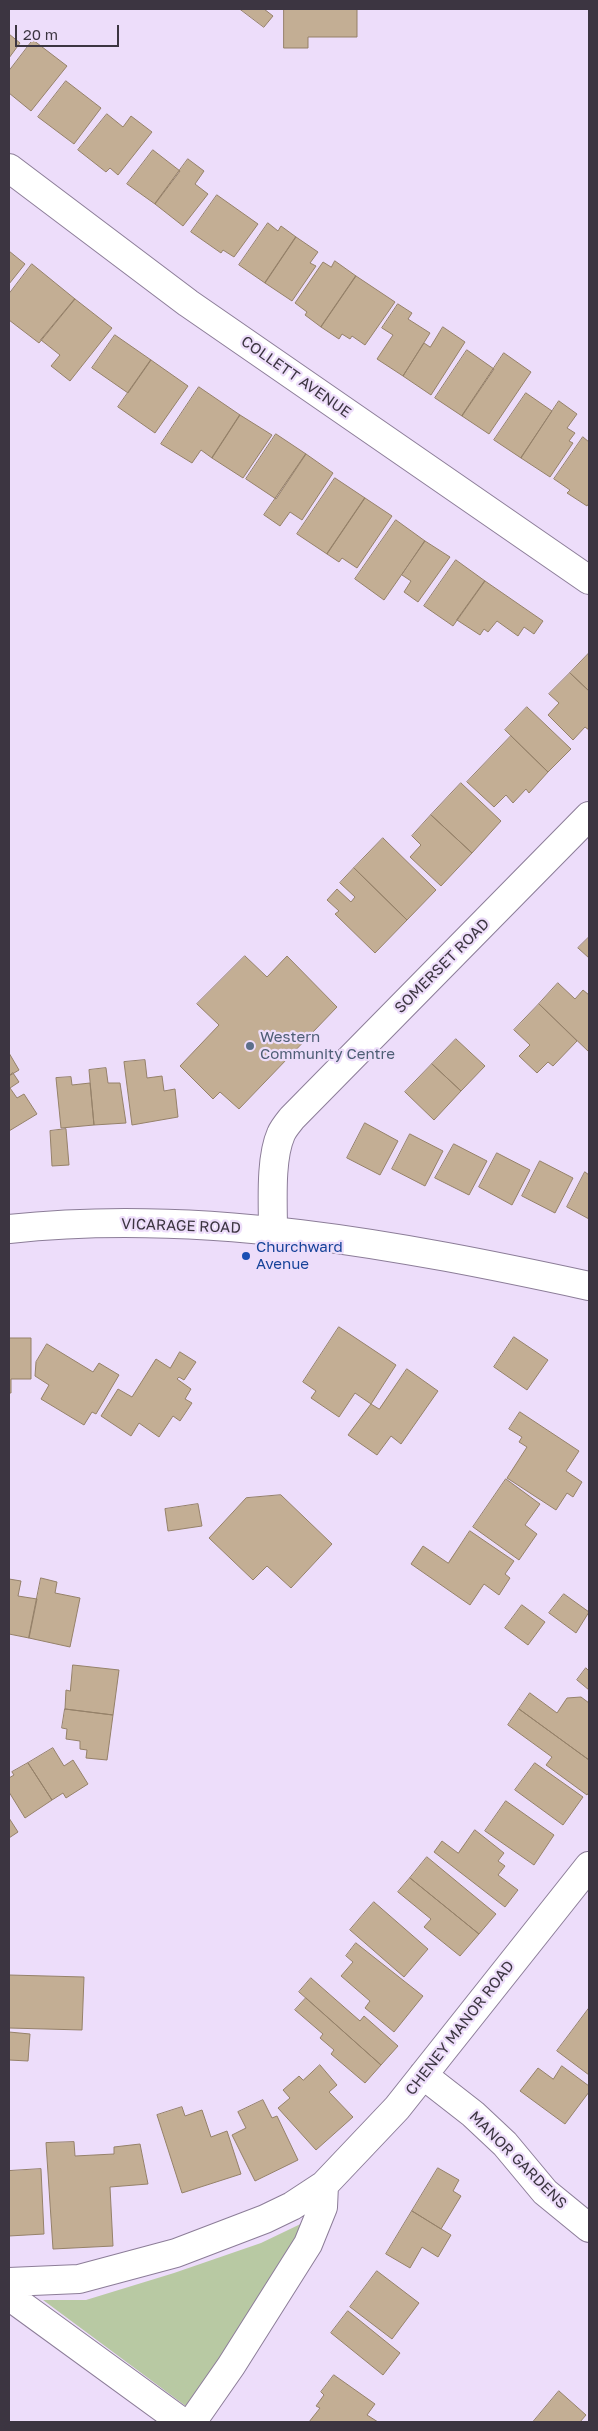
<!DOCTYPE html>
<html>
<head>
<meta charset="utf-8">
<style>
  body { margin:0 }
  #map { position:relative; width:598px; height:2431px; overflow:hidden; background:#edddfa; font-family:"Golos Text",sans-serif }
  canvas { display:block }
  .frame { position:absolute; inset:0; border:10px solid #3c3541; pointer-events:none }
  .scale { position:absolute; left:15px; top:25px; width:104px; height:22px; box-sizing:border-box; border:2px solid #3c3541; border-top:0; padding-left:6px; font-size:15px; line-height:18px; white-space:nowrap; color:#3c3541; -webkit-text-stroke:4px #edddfa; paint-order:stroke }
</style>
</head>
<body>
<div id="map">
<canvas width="598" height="2431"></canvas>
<div class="frame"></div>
<div class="scale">20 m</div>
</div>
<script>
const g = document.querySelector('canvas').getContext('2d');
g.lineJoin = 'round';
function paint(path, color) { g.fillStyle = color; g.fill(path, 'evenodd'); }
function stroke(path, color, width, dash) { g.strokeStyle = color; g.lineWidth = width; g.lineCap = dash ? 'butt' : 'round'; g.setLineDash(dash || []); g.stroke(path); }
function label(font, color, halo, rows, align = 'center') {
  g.font = font + ' "Golos Text",sans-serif'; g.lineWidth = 4.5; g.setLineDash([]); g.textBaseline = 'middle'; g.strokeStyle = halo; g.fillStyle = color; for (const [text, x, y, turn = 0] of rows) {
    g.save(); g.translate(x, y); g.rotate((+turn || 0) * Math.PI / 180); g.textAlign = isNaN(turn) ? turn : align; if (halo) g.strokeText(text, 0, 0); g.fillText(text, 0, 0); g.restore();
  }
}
paint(new Path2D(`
  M311 2219 187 2407 43 2300H86L174 2273 261 2243Z`), '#b8c9a3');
const building = new Path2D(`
  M240 9H264L273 16 264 27Z
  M284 9H357V37H308V48H284Z
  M9 34 20 43 9 58Z
  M33 40 67 66 31 111 9 93V71Z
  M66 81 101 108 74 144 38 117Z
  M107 114 123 127 131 116 152 132 118 175 110 168 106 172 78 150Z
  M153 150 180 171 155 204 127 184Z
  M188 159 204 171 195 184 208 194 183 226 155 204Z
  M217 195 258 224 234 257 223 250 221 253 191 232Z
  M268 223 278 231 281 226 296 237 265 283 239 265Z
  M296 237 318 252 310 263 316 266 292 301 265 283Z
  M9 251 25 264 9 284Z
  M335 261 356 276 321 327 305 315 307 312 295 303 323 262 331 267Z
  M32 264 75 299 39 343 9 320V294Z
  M356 276 395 302 365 345 352 336 350 339 342 334 339 339 321 327Z
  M75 299 112 328 70 381 51 366 60 355 41 340Z
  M398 304 412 313 408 319 430 333 403 376 377 359 393 335 382 328Z
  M443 327 465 342 431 395 403 376 424 343 430 347Z
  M115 335 151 360 128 393 92 368Z
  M467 350 494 369 462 416 435 398Z
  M504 353 531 372 489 434 462 416Z
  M151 360 188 386 155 433 118 407Z
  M199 387 240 415 212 458 201 450 192 463 161 444Z
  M526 393 552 411 521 458 494 440Z
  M559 401 577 414 567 428 575 433 569 441 573 443 550 477 521 458Z
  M240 415 272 435 243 478 212 458Z
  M276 434 306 454 276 499 246 479Z
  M583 437 589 442V503L587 506 567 493 570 490 554 479Z
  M306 454 333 473 302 520 290 512 280 526 264 515Z
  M335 478 365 498 327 554 297 534Z
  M365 498 392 516 357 568 342 558 339 562 327 554Z
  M396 520 425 541 384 600 355 579Z
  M425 541 450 557 418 602 404 592 411 581 402 575Z
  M456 560 485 581 453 626 424 606Z
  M485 581 543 621 534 634 524 627 518 636 497 621 488 632 484 629 480 635 457 620Z
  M589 653V691L570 673Z
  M570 673 589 691V730L585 727 573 740 548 715 559 703 549 694Z
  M527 707 571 749 548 772 505 730Z
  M511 736 548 772 529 793 526 789 513 803 506 795 494 807 467 782Z
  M461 783 501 821 472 853 431 815Z
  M431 815 472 853 441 886 410 857 421 845 412 836Z
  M383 838 436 890 407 920 354 868Z
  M354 868 407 920 375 953 335 914 339 911 327 900 337 889 351 902 355 897 340 883Z
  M589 937V958L578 948Z
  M245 956 267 977 287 956 337 1007 239 1109 220 1092 213 1099 180 1066 219 1025 197 1004Z
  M558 983 575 999 583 990 589 995V1052L539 1004Z
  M539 1004 577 1041 553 1066 548 1062 537 1073 519 1056 530 1045 514 1030Z
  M456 1039 485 1066 461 1091 432 1064Z
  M9 1053 19 1070 9 1076Z
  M145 1060 147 1078 162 1076 164 1091 175 1089 178 1117 132 1125 124 1062Z
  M432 1064 461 1091 434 1120 405 1092Z
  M106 1068 108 1083H120L126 1123 94 1125 89 1070Z
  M13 1073 19 1082 10 1088 17 1098 24 1094 37 1114 9 1131V1076Z
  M71 1077 72 1085 90 1083 94 1125 61 1128 56 1078Z
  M365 1123 398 1141 380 1175 347 1158Z
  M66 1129 69 1165 52 1166 50 1131Z
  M410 1134 443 1151 425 1186 392 1169Z
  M454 1144 487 1161 469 1195 435 1178Z
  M497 1153 530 1170 512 1205 479 1187Z
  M540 1161 573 1178 555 1213 522 1196Z
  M585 1172 589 1175V1219L567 1207Z
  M339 1327 396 1365 371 1404 355 1393 339 1417 311 1398 316 1391 303 1382Z
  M514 1337 548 1360 527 1390 494 1367Z
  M9 1338H31V1379H11V1393H9Z
  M47 1344 93 1372 99 1363 119 1375 96 1414 92 1412 84 1425 41 1399 49 1385 35 1376 36 1362Z
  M180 1352 196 1362 184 1380 179 1377 177 1379 191 1389 185 1399 192 1403 180 1421 173 1416 159 1437 139 1423 131 1436 101 1416 118 1389 132 1397 156 1359 170 1368Z
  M407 1369 438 1391 401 1444 391 1436 377 1455 348 1435 371 1404 379 1409Z
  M520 1412 579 1451 566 1471 582 1482 573 1497 567 1493 556 1510 507 1478 527 1447 519 1442 522 1437 509 1429Z
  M506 1479 540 1504 525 1525 537 1534 519 1560 473 1527Z
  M281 1495 332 1544 291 1588 267 1566 253 1580 209 1538 246 1498Z
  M198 1504 202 1526 168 1531 165 1509Z
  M470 1531 514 1561 505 1574 510 1578 499 1595 484 1584 470 1605 411 1564 423 1546 448 1563Z
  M41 1578 57 1582 55 1593 80 1598 70 1647 29 1638Z
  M9 1579 21 1581 18 1596 37 1599 29 1638 9 1634Z
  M564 1594 589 1612 576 1633 549 1613Z
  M522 1605 545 1622 528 1645 505 1628Z
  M73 1665 119 1670 113 1715 65 1709 66 1690 70 1691Z
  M586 1668 589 1671V1690L577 1680Z
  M530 1693 557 1713 567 1698 581 1697 589 1703V1760L519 1709Z
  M65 1709 113 1715 107 1760 86 1758 87 1750 80 1749V1741L66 1739 67 1729 62 1728Z
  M519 1709 589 1760V1792L587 1795 546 1765 552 1757 508 1725Z
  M53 1748 64 1766 73 1760 88 1784 66 1798 63 1793 52 1800 28 1763Z
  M28 1763 52 1800 25 1818 9 1792V1778L14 1775 12 1772Z
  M535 1763 583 1797 563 1825 515 1790Z
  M506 1801 554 1835 534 1865 485 1831Z
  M9 1818 18 1832 9 1838Z
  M475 1830 504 1853 498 1861 505 1866 498 1875 518 1890 505 1907 434 1852 442 1841 458 1853Z
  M427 1857 496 1914 479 1934 410 1878Z
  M410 1878 479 1934 460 1956 424 1927 431 1919 398 1892Z
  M374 1902 428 1949 404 1977 350 1930Z
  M356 1943 423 1996 394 2032 365 2008 370 2001 341 1976 353 1962 346 1956Z
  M9 1975 84 1977 82 2030 9 2028Z
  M311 1978 360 2021 364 2016 398 2046 381 2065 299 1992Z
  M306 1998 381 2065 365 2083 331 2054 334 2050 320 2038 323 2034 295 2010Z
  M589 2008V2075L557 2051Z
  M9 2032 30 2034 28 2061 9 2060Z
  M320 2065 337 2085 329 2092 353 2117 316 2150 278 2108 290 2098 283 2090 299 2076 303 2080Z
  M562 2066 589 2086V2092L565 2124 520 2091 538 2068 553 2079Z
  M263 2100 272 2118 277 2116 298 2160 255 2181 232 2135 246 2128 238 2112Z
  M182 2107 185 2116 202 2110 211 2137 227 2131 241 2174 182 2193 157 2115Z
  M74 2142 75 2156 114 2154V2147L140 2144 148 2184 110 2187 113 2246 53 2249 46 2143Z
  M438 2168 459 2180 453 2191 461 2196 441 2229 412 2211Z
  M41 2169 44 2234 9 2236V2171Z
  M412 2211 451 2235 438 2257 422 2247 410 2268 386 2254Z
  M377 2271 419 2303 392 2339 350 2307Z
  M348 2311 400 2353 383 2375 331 2333Z
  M334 2375 375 2404 367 2415 378 2422H309L320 2408 316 2406 324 2395 321 2392Z
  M559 2391 586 2415 580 2422H533Z`);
paint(building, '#c3ae94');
stroke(building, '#958169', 1);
const minor = new Path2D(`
  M9 168 188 303 589 580
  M273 1231C273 1203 270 1159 281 1134 283 1129 288 1123 292 1118L589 816
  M423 2075 473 2114 505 2144 545 2192 589 2228
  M9 2282 79 2279 176 2253 265 2219 292 2206 324 2185 397 2108 589 1866
  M9 2296 182 2422
  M192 2422 231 2366 308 2244 323 2207 324 2185`);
const major = new Path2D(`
  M9 1229C204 1208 399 1245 589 1286`);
stroke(minor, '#8c7d98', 30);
stroke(major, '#8c7d98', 30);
stroke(minor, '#fff', 28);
stroke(major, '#fff', 28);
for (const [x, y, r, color] of [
  [250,1046,5,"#5c6f8a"],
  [246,1256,5,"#1a4fb4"]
]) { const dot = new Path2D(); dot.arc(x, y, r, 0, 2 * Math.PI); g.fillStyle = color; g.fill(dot); stroke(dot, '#edddfa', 2); }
label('15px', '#3c3541', '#edddfa', [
  ["COLLETT AVENUE",296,377,35],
  ["SOMERSET ROAD",442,966,-45],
  ["VICARAGE ROAD",181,1226,2],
  ["CHENEY MANOR ROAD",460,2028,-52],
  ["MANOR GARDENS",518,2160,45]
]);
label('15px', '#4e5e75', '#edddfa', [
  ["Western",260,1037],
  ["Community Centre",260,1054]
], 'left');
label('15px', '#164399', '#edddfa', [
  ["Churchward",256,1247],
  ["Avenue",256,1264]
], 'left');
</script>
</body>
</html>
